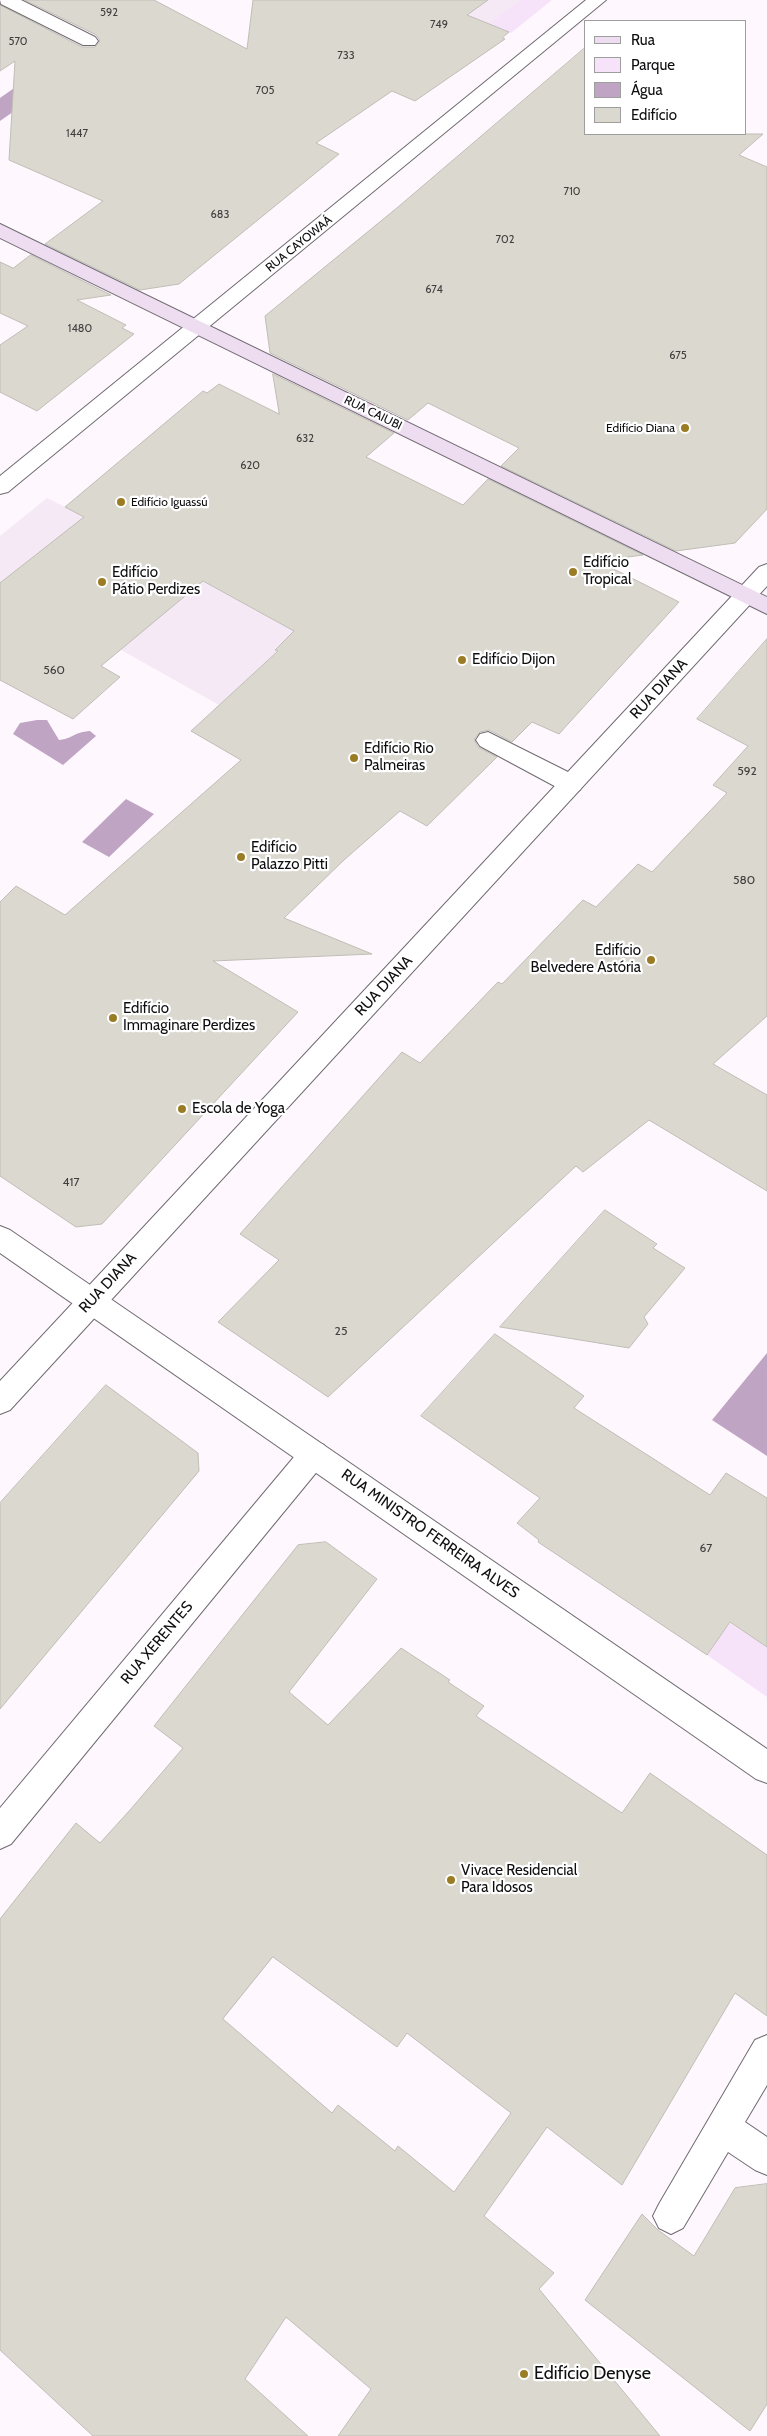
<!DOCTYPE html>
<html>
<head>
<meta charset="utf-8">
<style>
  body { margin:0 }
  #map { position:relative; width:767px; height:2436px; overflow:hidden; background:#fef8fe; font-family:Cabin,sans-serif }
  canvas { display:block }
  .legend { position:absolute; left:584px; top:20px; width:162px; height:115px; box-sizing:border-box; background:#fff; border:1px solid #9f9e9f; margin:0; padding:6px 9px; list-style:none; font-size:15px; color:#0e0d0f }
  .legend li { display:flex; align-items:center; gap:10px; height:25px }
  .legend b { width:25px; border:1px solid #9f9e9f }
</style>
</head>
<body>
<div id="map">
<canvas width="767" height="2436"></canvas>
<ul class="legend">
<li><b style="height:6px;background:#eedcf0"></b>Rua</li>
<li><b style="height:14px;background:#f7e3f9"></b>Parque</li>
<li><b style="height:14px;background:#c0a4c3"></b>Água</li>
<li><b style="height:14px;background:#dbd8d0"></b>Edifício</li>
</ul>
</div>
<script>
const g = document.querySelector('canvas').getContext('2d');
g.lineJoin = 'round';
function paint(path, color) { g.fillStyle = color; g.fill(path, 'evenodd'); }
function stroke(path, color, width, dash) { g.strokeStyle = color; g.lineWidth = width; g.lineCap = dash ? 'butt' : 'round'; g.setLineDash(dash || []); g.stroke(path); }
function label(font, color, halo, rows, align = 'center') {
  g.font = font + ' Cabin,sans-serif'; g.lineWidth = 4.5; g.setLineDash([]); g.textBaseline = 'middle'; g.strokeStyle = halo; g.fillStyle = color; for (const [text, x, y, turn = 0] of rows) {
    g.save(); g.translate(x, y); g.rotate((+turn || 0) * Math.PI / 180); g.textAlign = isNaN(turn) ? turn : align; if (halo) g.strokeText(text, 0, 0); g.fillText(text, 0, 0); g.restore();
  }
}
paint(new Path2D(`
  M431 0H550L509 32Z
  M47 498 65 507 294 631 275 649 278 651 219 705 0 582V536Z`), '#f4e9f5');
paint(new Path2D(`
  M521 0H552L511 33 489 24Z
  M730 1623 767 1647V1697L707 1655Z`), '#f7e3f9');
paint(new Path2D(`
  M27 79 47 88 0 121V98Z
  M37 720H47L59 740C72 739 74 732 90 731L96 736 63 765 13 734 20 723Z
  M126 799 154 814 109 857 82 842Z
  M767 1353V1456L712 1420Z`), '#c0a4c3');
const building = new Path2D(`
  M25 0H154L247 49 253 0H488L467 15 509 32 502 38 505 39 415 101 392 91 316 143 339 154 179 284 140 290 45 244 103 201 9 160 15 61 0 71V5L82 47H95L100 41 96 35Z
  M586 47V134H763L739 155 767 167V509L735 543 676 551 501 466 519 448 428 403 408 420 270 353 265 316 398 207Z
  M31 255 111 295 77 300 126 325 122 328 134 334 37 411 0 392V345L28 326 0 313V262L13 268Z
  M273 374 394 433 366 457 463 505 488 479 643 555 598 561 679 602 559 734 532 722 512 742 489 730 480 732 474 739 478 747 497 757 427 826 400 811 344 860 284 918 372 954 213 961 298 1012 102 1224 76 1227 0 1176V902L16 886 65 915 241 760 191 731 278 651 275 650 294 631 203 581 101 666 120 677 73 719 0 680V583L84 517 65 507 203 391 207 393 219 384 279 414Z
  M767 639V1016L713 1064 767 1095V1191L649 1120 583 1172 576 1166 328 1397 218 1322 279 1260 240 1234 402 1052 420 1063 498 982 502 984 583 900 596 907 638 864 652 872 727 793 713 785 748 746 697 719Z
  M605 1210 657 1244 653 1248 685 1268 644 1317 648 1324 629 1348 500 1327Z
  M495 1334 584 1396 574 1408 710 1495 726 1473 767 1498V1647L730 1622 707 1655 538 1542 539 1540 517 1523 540 1498 421 1416Z
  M106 1385 198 1453 199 1471 0 1709V1503Z
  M326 1542 377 1579 289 1692 328 1725 401 1648 450 1680 448 1682 484 1706 476 1716 622 1813 650 1773 767 1855V2016L735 1993 622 2185 547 2127 484 2216 554 2273 539 2289 660 2436H338L371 2389 286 2317 245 2379 308 2436H93L0 2350V1919L76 1823 100 1843 130 1810 183 1748 154 1726 298 1545ZM273 1957 397 2047 407 2033 511 2113 454 2192 398 2146 395 2151 338 2105 332 2113 223 2019Z
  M767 2184V2404L750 2431 585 2300 642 2214 658 2230 694 2256 735 2188Z`);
paint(building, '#dbd8d0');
stroke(building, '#bfbdb5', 1);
const service = new Path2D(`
  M0 0H21L95 37 98 41 95 45H83L1 4Z
  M488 732 580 778 583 784 580 790 571 793 562 790 480 746 476 740 480 734Z`);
const minor = new Path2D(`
  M586 0H606L8 492 0 494V476Z
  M767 564V586L10 1410 0 1414V1381L759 567Z
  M314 1441 324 1445 329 1454 324 1463 11 1844 0 1849V1808L304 1445Z
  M767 2035V2085L745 2122 767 2137V2175L755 2170 728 2152 683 2228 671 2234 659 2228 653 2216 659 2204 755 2040Z`);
const tertiary = new Path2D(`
  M0 1226 10 1230 767 1749V1783L756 1779 0 1253Z`);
const secondary = new Path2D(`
  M0 224 767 597V614L0 238Z`);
stroke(service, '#706b71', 2);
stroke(minor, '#706b71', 2);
stroke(tertiary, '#706b71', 2);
stroke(secondary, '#706b71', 2);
paint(service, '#fff');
paint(minor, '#fff');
paint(tertiary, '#fff');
paint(secondary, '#eedcf0');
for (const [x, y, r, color] of [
  [685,428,5,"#9a7c25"],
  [121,502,5,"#9a7c25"],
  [573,572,5,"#9a7c25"],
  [102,582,5,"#9a7c25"],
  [462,660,5,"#9a7c25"],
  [354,758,5,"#9a7c25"],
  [241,857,5,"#9a7c25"],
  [651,960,5,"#9a7c25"],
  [113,1018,5,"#9a7c25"],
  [182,1109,5,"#9a7c25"],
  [451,1880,5,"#9a7c25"],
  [524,2374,5,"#9a7c25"]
]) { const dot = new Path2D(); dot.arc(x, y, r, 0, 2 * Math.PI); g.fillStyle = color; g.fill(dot); stroke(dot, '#fff', 2); }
label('11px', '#41403f', null, [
  ["592",109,13],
  ["749",439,25],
  ["570",18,42],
  ["733",346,56],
  ["705",265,91],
  ["1447",77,134],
  ["710",572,192],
  ["683",220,215],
  ["702",505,240],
  ["674",434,290],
  ["1480",80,329],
  ["675",678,356],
  ["632",305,439],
  ["620",250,466]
]);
label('12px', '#0e0d0f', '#fff', [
  ["RUA CAYOWAÁ",299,244,-39],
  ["RUA CAIUBI",373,413,26]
]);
label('12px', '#0e0d0f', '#fff', [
  ["Edifício Diana",675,428],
  ["Edifício Iguassú",131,502,"left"]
], 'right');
label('12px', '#41403f', null, [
  ["560",54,670],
  ["592",747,771],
  ["580",744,880],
  ["417",71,1182],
  ["25",341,1331],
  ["67",706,1548]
]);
label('15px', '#0e0d0f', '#fff', [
  ["Edifício",583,563],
  ["Tropical",583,580],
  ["Edifício",112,573],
  ["Pátio Perdizes",112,590],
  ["Edifício Dijon",472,660],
  ["Edifício Rio",364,749],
  ["Palmeiras",364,766],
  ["Edifício",251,848],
  ["Palazzo Pitti",251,865],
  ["Edifício",641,951,"right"],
  ["Belvedere Astória",641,968,"right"],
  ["Edifício",123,1009],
  ["Immaginare Perdizes",123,1026],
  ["Escola de Yoga",192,1109],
  ["Vivace Residencial",461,1871],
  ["Para Idosos",461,1888]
], 'left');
label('15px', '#0e0d0f', '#fff', [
  ["RUA DIANA",659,689,-47],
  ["RUA DIANA",384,986,-47],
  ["RUA DIANA",108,1283,-47],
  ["RUA MINISTRO FERREIRA ALVES",430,1534,35],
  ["RUA XERENTES",157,1643,-50]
]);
label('18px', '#0e0d0f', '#fff', [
  ["Edifício Denyse",534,2374]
], 'left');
</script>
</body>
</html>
